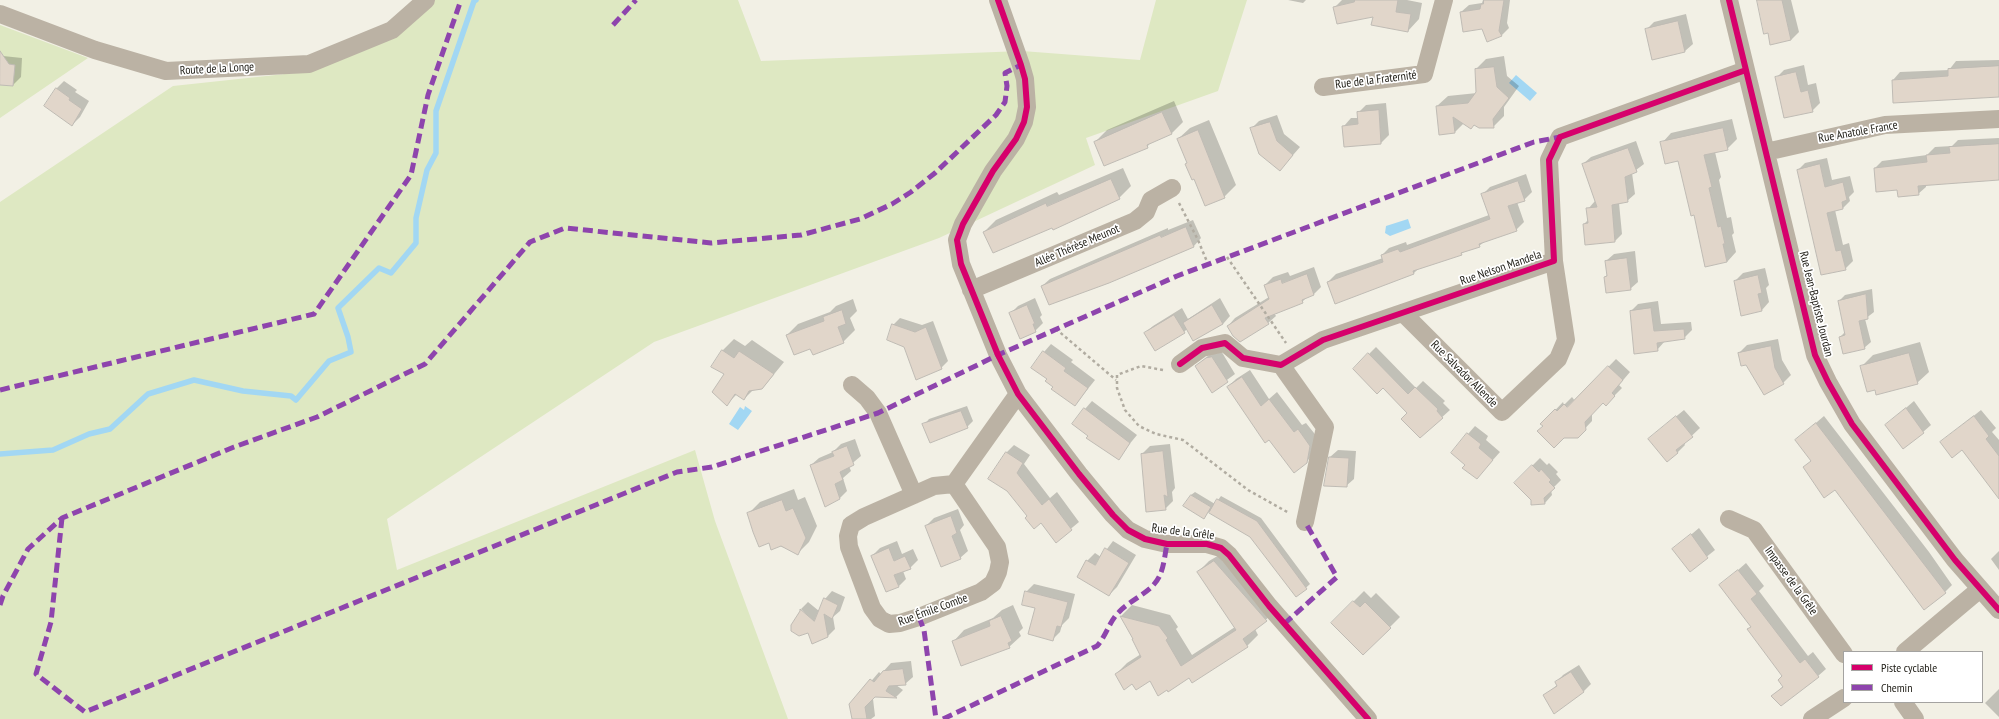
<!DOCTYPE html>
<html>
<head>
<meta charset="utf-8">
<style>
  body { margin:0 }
  #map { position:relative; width:1999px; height:719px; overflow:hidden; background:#f2f0e5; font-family:"PT Sans Narrow",sans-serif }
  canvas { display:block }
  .legend { position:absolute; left:1843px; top:651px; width:140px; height:52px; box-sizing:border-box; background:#fff; border:1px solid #a4a3a1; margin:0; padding:5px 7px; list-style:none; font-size:12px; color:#1c1a13 }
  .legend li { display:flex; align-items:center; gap:8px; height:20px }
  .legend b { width:20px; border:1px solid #a4a3a1 }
</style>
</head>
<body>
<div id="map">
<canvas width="1999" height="719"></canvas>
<ul class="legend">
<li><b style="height:5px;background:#d6006c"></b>Piste cyclable</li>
<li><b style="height:5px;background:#8e44ad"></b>Chemin</li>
</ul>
</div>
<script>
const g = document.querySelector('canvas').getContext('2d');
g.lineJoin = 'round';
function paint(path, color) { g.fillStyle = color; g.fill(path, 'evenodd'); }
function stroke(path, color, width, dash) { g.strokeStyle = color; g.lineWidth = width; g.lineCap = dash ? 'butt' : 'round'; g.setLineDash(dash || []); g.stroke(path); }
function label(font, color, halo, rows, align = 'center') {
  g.font = font + ' "PT Sans Narrow",sans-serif'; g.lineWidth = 3.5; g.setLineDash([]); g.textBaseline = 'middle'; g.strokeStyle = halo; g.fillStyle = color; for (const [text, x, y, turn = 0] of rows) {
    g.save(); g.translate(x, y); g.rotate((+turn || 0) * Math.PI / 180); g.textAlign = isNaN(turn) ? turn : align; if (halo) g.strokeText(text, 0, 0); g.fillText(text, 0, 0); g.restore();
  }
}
paint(new Path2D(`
  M429 0H738L761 61 1022 51 1140 60 1156 0H1247L1218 91 1086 138 1095 165 939 238 654 342 387 519 397 570 695 450 715 521 788 719H0V202L173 86 313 71Z
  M0 25 88 58 0 118Z`), '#dee8c2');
paint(new Path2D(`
  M1516 75 1537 93 1530 101 1509 83Z
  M1408 219 1411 228 1390 236 1385 233 1386 226Z
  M745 406 752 411 738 430 729 424 740 407 744 410Z`), '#a2d7f3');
paint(new Path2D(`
  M1288 0H1306L1303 3Z
  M1342 0H1407L1422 3 1419 19 1408 31 1374 16 1334 8Z
  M1483 0H1510L1507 23 1509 28 1501 36 1483 28 1461 12 1469 5 1482 3Z
  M1760 0H1791L1799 32 1791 40 1771 44Z
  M1686 14 1693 44 1685 51 1646 30 1654 22Z
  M3 56 22 58 21 77 13 85 0 84V58Z
  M1504 56 1507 76 1519 86 1504 107V116L1493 127 1464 123 1455 132 1437 106 1448 96 1477 93 1476 69 1486 59Z
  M1999 60V96L1893 80 1900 72 1949 70 1956 61Z
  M1804 65 1808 85 1816 83 1820 103 1812 111 1777 77 1784 70Z
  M64 81 77 90 75 92 89 101 80 117 72 125 56 89Z
  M1174 101 1183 122 1171 134 1152 141 1147 147 1095 142 1107 130Z
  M1386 103 1389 135 1381 143 1345 146 1344 126 1351 118H1358V113L1366 105Z
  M1277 115 1284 134 1300 147 1287 162 1251 129 1259 121Z
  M1732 119 1737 139 1727 149 1715 152 1721 177 1719 180 1727 218 1731 217 1734 233 1732 235 1736 252 1727 262 1694 214 1679 160 1662 143 1671 133Z
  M1209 120 1236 185 1224 197 1188 163 1178 139 1190 128Z
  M1999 138V179L1926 184V187L1918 194 1898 189 1875 168 1882 161 1927 155 1935 147 1952 146 1958 140Z
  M1636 141 1644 164 1632 173 1635 194 1627 201 1619 203 1622 234 1615 241 1586 244 1584 224 1589 219 1588 209 1595 201 1583 164 1591 157Z
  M1827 158 1832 180 1850 176 1854 192 1849 197 1850 201 1843 208 1835 210 1843 245 1849 243 1853 261 1845 269 1822 274 1798 170 1805 163Z
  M1123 168 1131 186 1119 198 1052 226 984 232 996 220 1057 192 1059 195Z
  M1526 174 1532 192 1524 200 1517 202 1524 222 1516 230 1484 242 1479 246 1465 251 1461 254 1419 268 1414 273 1335 303 1328 282 1336 274 1383 258 1382 255 1389 248 1406 242 1407 245 1489 215 1483 194 1490 187Z
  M1193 220 1201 238 1194 246 1057 302 1042 286 1050 279 1168 228V230Z
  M1635 251 1638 282 1630 289 1605 277 1608 274 1606 261 1614 254Z
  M1314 267 1321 287 1314 294 1308 296 1302 302 1274 313 1276 316 1268 323 1228 326 1235 318 1269 297 1265 285 1273 277 1288 272 1290 276Z
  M1765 268 1769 285 1766 288 1769 302 1762 310 1735 281 1743 273Z
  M1872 289 1874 312 1865 319 1871 342 1864 348 1840 337 1845 332 1839 301 1845 295Z
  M1035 298 1042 315 1040 317 1043 323 1035 331 1010 314 1018 306Z
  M1220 298 1230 316 1223 324 1194 340 1187 329 1184 332 1145 333 1153 326 1182 308 1188 319Z
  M853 299 857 311 850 318 855 330 843 342 811 348 787 335 798 324 830 312 836 306Z
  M1658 301 1661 324 1691 322 1692 330 1684 338 1665 341 1657 350 1631 311 1638 304Z
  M900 318 922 325 933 321 948 361 941 368 893 325Z
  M734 339 745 346 752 340 784 362 762 389 753 390 744 399 737 394 727 404 725 374 712 366 723 350Z
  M1778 339 1782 360 1791 375 1783 383 1739 353 1747 345Z
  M1920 342 1929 372 1917 383 1861 367 1873 355Z
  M1051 344 1073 360 1071 362 1095 380 1075 405 1048 379 1044 352Z
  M1376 347 1416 388 1423 381 1445 401 1443 403 1450 410 1420 437 1408 413 1383 386 1354 369Z
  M1220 349 1235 374 1212 391 1196 366 1215 350Z
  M1616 359 1630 372 1619 385 1622 388 1613 397 1603 402 1592 414V421L1577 437 1544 426 1542 424 1563 402 1564 405 1572 397 1575 401Z
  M1250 370 1269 399 1277 392 1302 425 1306 423 1318 438 1314 454 1306 462 1228 387 1236 379Z
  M1092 401 1137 435 1118 458 1089 435 1085 409Z
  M1914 401 1931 425 1923 432 1886 425Z
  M967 406 973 421 967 427 924 425 929 419Z
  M1684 410 1700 428 1684 443 1685 445 1677 453 1657 432Z
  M1981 410 1996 428 1992 432 1999 440V498L1962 449 1941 442Z
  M1824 416 1929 552 1952 585 1944 593 1835 489 1805 467 1812 460 1796 440Z
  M1475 426 1488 436 1486 440 1500 452 1484 470 1467 465 1468 434Z
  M855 439 861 456 849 466 851 471 843 478 847 491 839 499 811 465 819 458 833 452 841 444Z
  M1170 444 1175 488 1172 492 1173 501 1165 509 1142 454 1150 446Z
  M1014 445 1030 455 1024 464 1050 498 1057 492 1079 522 1056 541 1042 522 1028 516 1006 453Z
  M1338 450 1356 451 1354 479 1346 486 1330 457Z
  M1540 458 1547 465 1549 463 1558 472 1556 474 1561 480 1551 490 1552 495 1545 503 1532 499 1515 483Z
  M794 489 798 500 805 497 817 526 809 542 798 553 769 542 749 513 760 502Z
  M1195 492 1215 504 1221 496 1261 518 1310 584 1297 596 1251 536 1209 511 1204 517 1191 495Z
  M958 509 964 525 960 530 968 551 960 558 926 526 934 518Z
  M1699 528 1715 550 1690 570 1674 549Z
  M897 541 902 554 913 549 918 560 910 568 903 571 906 579 899 586 872 556 880 548Z
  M1113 541 1136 555 1117 587 1109 595 1087 561 1095 553 1101 557Z
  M1226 551 1277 610 1255 629 1258 635 1247 646 1167 689 1150 680 1132 683 1116 674 1127 663 1141 654 1134 638 1121 616 1132 605 1170 615 1178 627 1176 629 1192 655 1235 627 1198 572 1209 561Z
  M1999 551V570L1991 559Z
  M1746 563 1764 586 1759 591 1808 656 1813 652 1826 669 1818 676 1773 696 1783 686V676L1748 629 1752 626 1721 585Z
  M1034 584 1075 594 1069 618 1062 625 1060 632 1052 640 1026 592Z
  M832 591 845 597 840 611 833 617 835 629 827 637 801 609 808 602 819 611 825 599Z
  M1364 591 1371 598 1376 593 1400 617 1363 654 1332 623Z
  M1013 605 1023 628 1019 632 1021 636 1009 647 953 642 964 630 993 618 1002 610Z
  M911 661 913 677 905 684 896 685 903 690 896 697 875 696 873 699 875 716 871 719H853L851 705 879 672 881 674 891 663Z
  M1579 665 1591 684 1583 692 1544 696 1557 685 1556 683 1563 675Z
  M1999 689V717L1985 703Z`), '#0003');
stroke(new Path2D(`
  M0 454 53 450 89 434 110 429 148 394 194 380 243 391 291 396 296 400 329 361 351 352 348 337 338 308 379 268 391 273 416 243V218L427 170 436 153V111L474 1 476 0`), '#a2d7f3', 5.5);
const building = new Path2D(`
  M1355 0H1398L1396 12 1411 14 1408 32 1371 25 1373 17 1337 24 1333 7 1354 2Z
  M1484 0H1504L1499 31 1502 36 1487 42 1482 29 1463 32 1460 12 1480 9 1481 4H1483Z
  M1757 0H1782L1791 40 1770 45 1768 33 1764 34Z
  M1678 21 1685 52 1652 60 1645 29Z
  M0 51 9 64 15 65 13 86 0 85Z
  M1999 66V97L1893 103 1892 80 1948 76V69Z
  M1494 67 1497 87 1509 98 1493 119 1494 128H1479L1474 125 1471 129 1453 117 1455 133 1439 135 1436 106 1468 103 1476 92 1475 69Z
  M1796 72 1801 92 1808 90 1813 112 1784 118 1775 77Z
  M56 88 70 98 69 100 82 109 72 126 44 106Z
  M1379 110 1381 144 1344 147 1342 126 1358 124 1357 112Z
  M1162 112 1172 134 1147 145 1148 148 1104 166 1094 142Z
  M1270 122 1277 141 1293 155 1280 171 1259 154 1250 128Z
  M1723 128 1728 150 1704 155 1712 187 1709 188 1718 227 1721 226 1725 244H1723L1727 262 1705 267 1694 215 1691 216 1678 161 1665 164 1660 142Z
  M1198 130 1225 198 1205 206 1194 179 1192 180 1185 164 1187 163 1177 139Z
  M1999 144V180L1918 186 1919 195 1898 197 1897 190 1876 192 1874 168 1927 162 1926 155 1950 153 1949 147Z
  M1628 148 1637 172 1625 177 1628 202 1612 205 1615 242 1585 245 1583 224 1588 223 1586 208 1597 207 1582 164Z
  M1820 164 1825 187 1843 182 1847 200 1842 202 1843 209 1827 213 1836 251 1841 250 1846 270 1821 275 1797 170Z
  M1111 179 1120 199 1053 230 1052 228 993 253 983 232 1046 203 1047 206Z
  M1518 181 1525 201 1508 206 1517 231 1479 244 1480 247 1461 253 1462 255 1413 271 1414 274 1335 304 1327 282 1383 262 1381 255 1398 249 1400 252 1490 219 1481 194Z
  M1186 227 1194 247 1109 283 1049 305 1041 286 1160 235 1161 237Z
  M1627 258 1631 290 1606 293 1604 277 1607 276 1605 261Z
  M1307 274 1314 295 1302 300 1303 303 1265 318 1269 324 1240 342 1233 336 1227 326 1269 299 1264 285 1281 279 1282 283Z
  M1758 275 1762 293 1758 294 1762 311 1741 316 1734 281Z
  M1866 294 1868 319 1859 321 1865 349 1843 354 1839 337 1845 335 1838 301Z
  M1027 305 1035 324H1033L1036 332 1020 339 1009 313Z
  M1212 305 1223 324 1193 341 1183 323Z
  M1651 308 1654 331 1684 329 1685 339 1657 343 1658 351 1634 354 1630 311Z
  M842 310 846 324 838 327 844 343 813 355 810 349 794 355 786 335 824 321 823 317Z
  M1174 315 1185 333 1155 351 1144 333Z
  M892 324 915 332 926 327 942 369 916 380 904 347 887 340Z
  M1771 346 1775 368 1784 384 1764 395 1746 365 1741 366 1738 353Z
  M722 350 734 358 739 351 774 374 762 389 749 391 744 400 735 394 727 406 712 392 724 374 711 367Z
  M1043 351 1066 368 1064 371 1088 388 1075 406 1051 389 1053 387 1045 381 1047 379 1031 368Z
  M1368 353 1408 394 1415 387 1438 409 1437 411 1443 418 1420 438 1401 419 1407 413 1383 388 1377 394 1353 369Z
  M1909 353 1918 384 1876 395 1875 390 1867 392 1860 366Z
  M1212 357 1228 382 1212 393 1195 366 1206 358Z
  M1608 366 1623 380 1612 393 1615 396 1606 406 1603 403 1585 422 1586 430 1578 438H1564L1554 448 1537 431 1543 426 1540 424 1555 409 1557 411 1564 404 1567 407Z
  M1242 377 1261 406 1269 399 1294 432 1298 429 1310 446 1307 463 1294 473 1269 440 1265 443 1227 387Z
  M1084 408 1130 443 1119 460 1086 438 1088 436 1072 424Z
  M1906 408 1924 433 1903 449 1885 425Z
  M961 411 968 428 930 443 922 424Z
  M1676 416 1693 437 1676 450 1678 453 1667 462 1648 439Z
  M1974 416 1989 436 1986 439 1999 456V499L1962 450 1952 458 1940 442Z
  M1816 423 1946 593 1924 610 1835 490 1824 498 1803 467 1811 461 1795 440Z
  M1467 433 1481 444 1479 448 1493 460 1477 479 1462 468 1465 465 1451 453Z
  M847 446 854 465 840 472 843 480 835 484 840 499 825 507 810 465 834 456 832 452Z
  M1163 451 1168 497 1164 495 1166 510 1146 512 1141 454Z
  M1006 452 1023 463 1017 473 1042 505 1049 499 1072 530 1056 543 1041 523 1034 529 1025 518 1027 516 1007 491 988 479Z
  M1329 457 1349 458 1347 487 1324 486Z
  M1532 465 1539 472 1541 469 1551 480 1549 482 1555 488 1544 498 1545 504 1531 505V500L1514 483Z
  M1191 495 1211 507 1204 519 1183 506Z
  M1217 499 1257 521 1307 589 1296 597 1250 537 1209 513Z
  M782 500 786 511 793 508 806 538 798 555 781 546 771 550 769 543 759 547 753 532 747 513Z
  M951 516 957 533 952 536 961 559 941 567 925 526Z
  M1691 534 1708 558 1690 572 1672 549Z
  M889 548 894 561 905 556 911 569 894 575 899 587 886 592 871 556Z
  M1105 548 1129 563 1109 596 1077 577 1086 560 1095 565Z
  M1214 561 1267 621 1243 639 1248 647 1192 683 1189 678 1168 692 1167 690 1158 696 1150 681 1136 690 1132 684 1124 690 1115 674 1141 657 1132 639H1133L1120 616 1159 626 1168 638 1166 640 1181 666 1236 630 1197 572Z
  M1738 570 1757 594 1751 599 1800 663 1805 659 1819 677 1781 706 1771 696 1783 687 1778 680 1782 676 1747 629 1751 627 1719 585Z
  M1025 591 1068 602 1061 627 1057 626 1053 641 1028 634 1035 608 1022 605Z
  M824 598 838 605 832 619 824 614 828 637 812 644 808 633 799 636 791 631V625L800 611V609L814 621Z
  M1353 601 1360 607 1365 602 1391 628 1363 655 1331 623Z
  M1001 616 1012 641 1008 643 1010 648 961 666 952 641 990 626 989 621Z
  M903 669 906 685 889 686 886 691 897 698 875 697 865 707 867 719H852L849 704 870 679 874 682 883 671Z
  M1571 672 1584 692 1554 714 1543 695 1557 686 1555 682Z`);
paint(building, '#e1d6ca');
stroke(building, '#bfbbb4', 1);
stroke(new Path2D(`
  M1179 203 1198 240 1208 264
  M1227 257 1286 343
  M1056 329 1116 380
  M1163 370 1141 366 1117 375V388L1125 410 1139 426 1156 434 1183 440 1248 490 1289 513`), '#b1aca1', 2.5, [3, 3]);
stroke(new Path2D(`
  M998 0 1021 65 1025 79 1027 107 1024 122 1016 139 993 171 963 224 957 240 961 264 998 355 1018 394 1079 474 1113 515 1128 530 1145 539 1167 544H1207L1221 548 1229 555 1269 606 1368 719
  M1729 0 1815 355 1828 382 1852 424 1955 560 1999 610
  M0 14 95 50 166 71 309 64 392 30 426 0
  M1323 87 1424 74 1444 0
  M1766 152 1885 125 1999 119
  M971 290 1135 221 1146 212 1151 200 1172 188
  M1403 313 1502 412 1558 359 1566 340 1554 261
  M1180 364 1202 348 1225 343 1243 358 1281 365 1323 340 1554 261 1549 160 1560 137 1746 70
  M1281 365 1325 427 1305 522
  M852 385 867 398 878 413 914 495
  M954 484 997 547 1000 562 998 572 993 583 981 592 919 617 900 623 889 624 880 619 872 608 849 547 848 536 851 525 864 517 934 486 954 484 1018 394
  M1729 519 1754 530 1844 654
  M1905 652 1980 589
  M1903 702 1915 719
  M1812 719 1844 698`), '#bbb2a4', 18);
stroke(new Path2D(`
  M613 25 636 0
  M0 390 314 314 411 175 428 95 461 0
  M62 518 51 622 36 674 85 712 677 472 712 467 878 413 998 355 1177 276 1534 142 1560 137
  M0 605 3 596 28 549 62 518 234 447 317 417 425 364 530 242 565 228 711 243 801 235 860 219 892 204 911 192 935 173 996 115 1005 102 1007 86 1005 73 1021 65
  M919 617 924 630 936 719
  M1284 624 1337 577 1305 522
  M943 719 1097 646C1106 636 1109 622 1119 612 1131 599 1153 592 1160 575 1164 566 1165 554 1167 544`), '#8e44ad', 5, [10, 5]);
stroke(new Path2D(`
  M998 0 1021 65 1025 79 1027 107 1024 122 1016 139 993 171 963 224 957 240 961 264 998 355 1018 394 1079 474 1113 515 1128 530 1145 539 1167 544H1207L1221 548 1229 555 1269 606 1368 719
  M1729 0 1815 355 1828 382 1852 424 1955 560 1999 610
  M1180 364 1202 348 1225 343 1243 358 1281 365 1323 340 1554 261 1549 160 1560 137 1746 70`), '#d6006c', 6);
label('12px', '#1c1a13', '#fff', [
  ["Route de la Longe",217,69,-3],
  ["Rue de la Fraternité",1376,80,-7],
  ["Rue Anatole France",1858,132,-10],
  ["Allée Thérèse Meunot",1077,246,-23],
  ["Rue Nelson Mandela",1501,268,-19],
  ["Rue Jean-Baptiste Jourdan",1816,304,76],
  ["Rue Salvador Allende",1464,374,45],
  ["Rue de la Grêle",1183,532,7],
  ["Impasse de la Grêle",1791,581,54],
  ["Rue Émile Combe",933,610,-20]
]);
</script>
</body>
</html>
